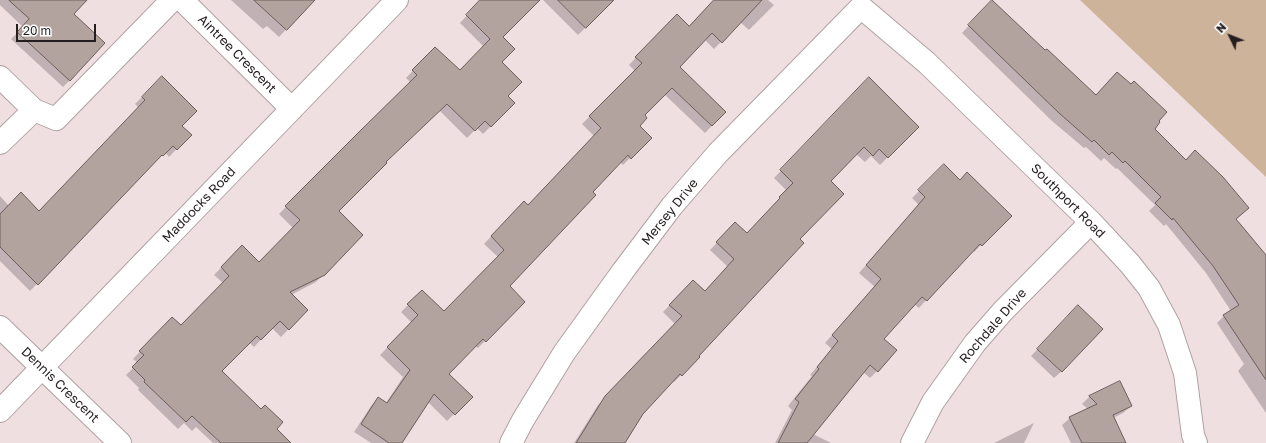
<!DOCTYPE html>
<html>
<head>
<meta charset="utf-8">
<style>
  body { margin:0 }
  #map { position:relative; width:1266px; height:443px; overflow:hidden; background:#f0dfe1; font-family:"Golos Text",sans-serif }
  canvas { display:block }
  .north { position:absolute; left:1210px; top:16px; width:40px; height:40px; -webkit-text-stroke:3px #fff; paint-order:stroke; rotate:313deg; font-size:11px; font-weight:700; line-height:16px; text-align:center; color:#241e1e }
  .north::after { content:''; display:block; margin:auto; width:14px; height:18px; background:#241e1e; clip-path:polygon(50% 0,100% 100%,50% 72%,0 100%) }
  .scale { position:absolute; left:16px; top:24px; width:80px; height:18px; box-sizing:border-box; border:2px solid #241e1e; border-top:0; padding-left:5px; font-size:12px; line-height:14px; white-space:nowrap; color:#241e1e; -webkit-text-stroke:3px #fff; paint-order:stroke }
</style>
</head>
<body>
<div id="map">
<canvas width="1266" height="443"></canvas>
<div class="north">N</div>
<div class="scale">20 m</div>
</div>
<script>
const g = document.querySelector('canvas').getContext('2d');
g.lineJoin = 'round';
function paint(path, color) { g.fillStyle = color; g.fill(path, 'evenodd'); }
function stroke(path, color, width, dash) { g.strokeStyle = color; g.lineWidth = width; g.lineCap = dash ? 'butt' : 'round'; g.setLineDash(dash || []); g.stroke(path); }
function label(font, color, halo, rows, align = 'center') {
  g.font = font + ' "Golos Text",sans-serif'; g.lineWidth = 4; g.setLineDash([]); g.textBaseline = 'middle'; g.strokeStyle = halo; g.fillStyle = color; for (const [text, x, y, turn = 0] of rows) {
    g.save(); g.translate(x, y); g.rotate((+turn || 0) * Math.PI / 180); g.textAlign = isNaN(turn) ? turn : align; if (halo) g.strokeText(text, 0, 0); g.fillText(text, 0, 0); g.restore();
  }
}
paint(new Path2D(`
  M1080 0H1266V177Z`), '#ccb39a');
paint(new Path2D(`
  M0 0H86L73 14 70 80 63 87 11 39 23 27 0 5Z
  M231 0H314L279 37 267 26 263 29Z
  M481 0H537L502 37 501 62 507 96 514 103 483 134 477 128 467 138 439 110 385 162 337 211 362 235 316 282 291 295 307 310 281 337 272 328 254 347 249 342 221 371 290 443H213L196 427 192 431 184 423 178 429 138 390 139 388 126 375 138 363 133 359 172 318 181 327 223 283 214 275 242 246 259 263 293 228 279 214 361 131 411 83 406 78 435 48 460 72 484 47 460 23Z
  M543 0H613L578 35Z
  M715 0H768L774 5 749 30 740 22 714 49 705 40 678 67 725 112 705 133 664 94 643 115 638 126 650 138 623 165 620 162 508 286 524 302 478 348 475 346 448 374 471 397 447 421 428 402 401 443H371L354 432 371 406 378 398 386 403 403 377 380 355 412 323 401 312 422 291 444 313 498 257 484 244 517 209 528 206 594 136 582 124 635 71 629 65 669 22 689 27Z
  M992 1 1045 52 1096 96 1153 129 1186 161 1248 208 1235 220 1266 268V413L1238 371 1244 364 1217 323 1224 316 1231 311 1206 273 1166 224 1164 226 1149 211 1155 205 1117 168 1116 169 1104 158 1101 161 1086 147 1084 148 1052 121 962 33Z
  M162 77 181 126 190 135 169 157 165 152 30 291 0 261V196L9 206 39 212 139 108 135 104Z
  M862 86 918 127 880 165 871 156 865 162 856 154 829 181 799 239 697 356 699 357 674 382 672 381 642 414 624 443H574L598 405 675 324 663 312 693 281 704 292 728 267 710 250 728 231 747 234 773 206 787 191 774 178Z
  M944 166 960 181 1010 216 974 252 972 250 919 308 914 304 883 339 877 371 870 378 863 372 813 434 831 443H775L792 410 788 406 812 376 810 375 832 349 825 343 875 287 859 273 919 205 912 198Z
  M1071 314 1062 371 1054 378 1031 356Z
  M1120 382 1131 406 1123 413 1113 418 1125 443H1071L1062 425 1070 418 1088 409 1082 404 1089 397Z
  M1034 423 1024 443H994Z`), '#0003');
const building = new Path2D(`
  M9 0H87L74 14 105 43 70 81 17 32 29 19Z
  M254 0H315L287 30Z
  M480 0H540L503 37 515 49 502 62 522 82 508 96 515 103 491 127 485 121 475 131 447 104 386 162 387 163 339 211 363 235 325 275 290 292 308 310 289 330 280 321 261 340 257 336 222 371 261 409 265 405 283 422 277 429 291 443H221L192 416 186 422 144 382 145 380 132 367 144 355 139 351 172 317 181 325 229 276 221 267 242 245 259 262 300 220 285 206 360 131 417 75 412 70 435 47 460 70 490 39 466 15Z
  M558 0H614L586 28Z
  M714 0H762L722 43 712 33 680 67 726 112 712 126 672 88 645 115 647 118 640 126 652 138 631 159 628 155 593 192 596 195 510 286 525 302 486 342 483 339 449 374 473 397 455 415 434 394 402 443H389L361 424 378 397 387 403 410 370 387 347 418 315 407 304 422 290 444 311 504 250 491 236 524 201 528 205 601 128 589 116 642 63 635 57 677 14 689 26Z
  M992 0 1045 50 1047 49 1096 95 1117 72 1131 84 1134 81 1167 112 1159 121 1160 122 1155 129 1186 160 1195 150 1223 177 1249 208 1236 219 1266 255V380L1223 315 1239 305 1213 266 1173 218 1172 220 1155 203 1161 197 1125 161 1123 163 1112 152 1109 155 1094 140 1092 142 1059 113 968 25Z
  M162 76 197 111 182 126 192 135 177 150 173 146 163 156 162 155 38 285 0 247V214L21 192 39 211 145 100 142 97Z
  M869 77 919 127 888 158 879 149 873 156 864 147 831 181 844 194 800 239 804 243 699 356 700 357 682 376 680 374 643 414 625 443H576L605 396 682 316 669 305 693 280 705 291 734 259 716 242 735 222 747 233 780 198 779 197 793 183 780 170Z
  M944 164 960 180 967 172 1012 216 982 246 980 244 927 301 922 297 884 339 897 350 878 372 870 365 807 443H778L799 402 795 399 819 369 817 367 838 341 832 335 881 279 866 265 925 197 918 190Z
  M1078 305 1103 329 1062 372 1037 349Z
  M1120 381 1132 406 1113 415 1126 443H1082L1069 417 1097 404 1089 396Z`);
paint(building, '#b2a39f');
stroke(building, '#6b5e5a', 1);
const minor = new Path2D(`
  M182 0 292 109
  M0 77 34 110 0 143
  M34 110 56 119 172 0
  M0 327 120 443
  M0 411 397 0
  M511 443 523 420 564 353 623 271 672 206 718 153 861 7 927 63 1091 222 1130 264 1149 288 1169 325 1185 373 1193 435 1196 443
  M912 443 933 402 975 343 1003 311 1091 222`);
stroke(minor, '#b0a1a2', 24);
stroke(minor, '#fff', 22);
label('13px', '#241e1e', '#fff', [
  ["Aintree Crescent",237,54,45],
  ["Southport Road",1068,201,45],
  ["Maddocks Road",199,205,-46],
  ["Mersey Drive",670,212,-51],
  ["Rochdale Drive",993,326,-49],
  ["Dennis Crescent",60,385,44]
]);
</script>
</body>
</html>
